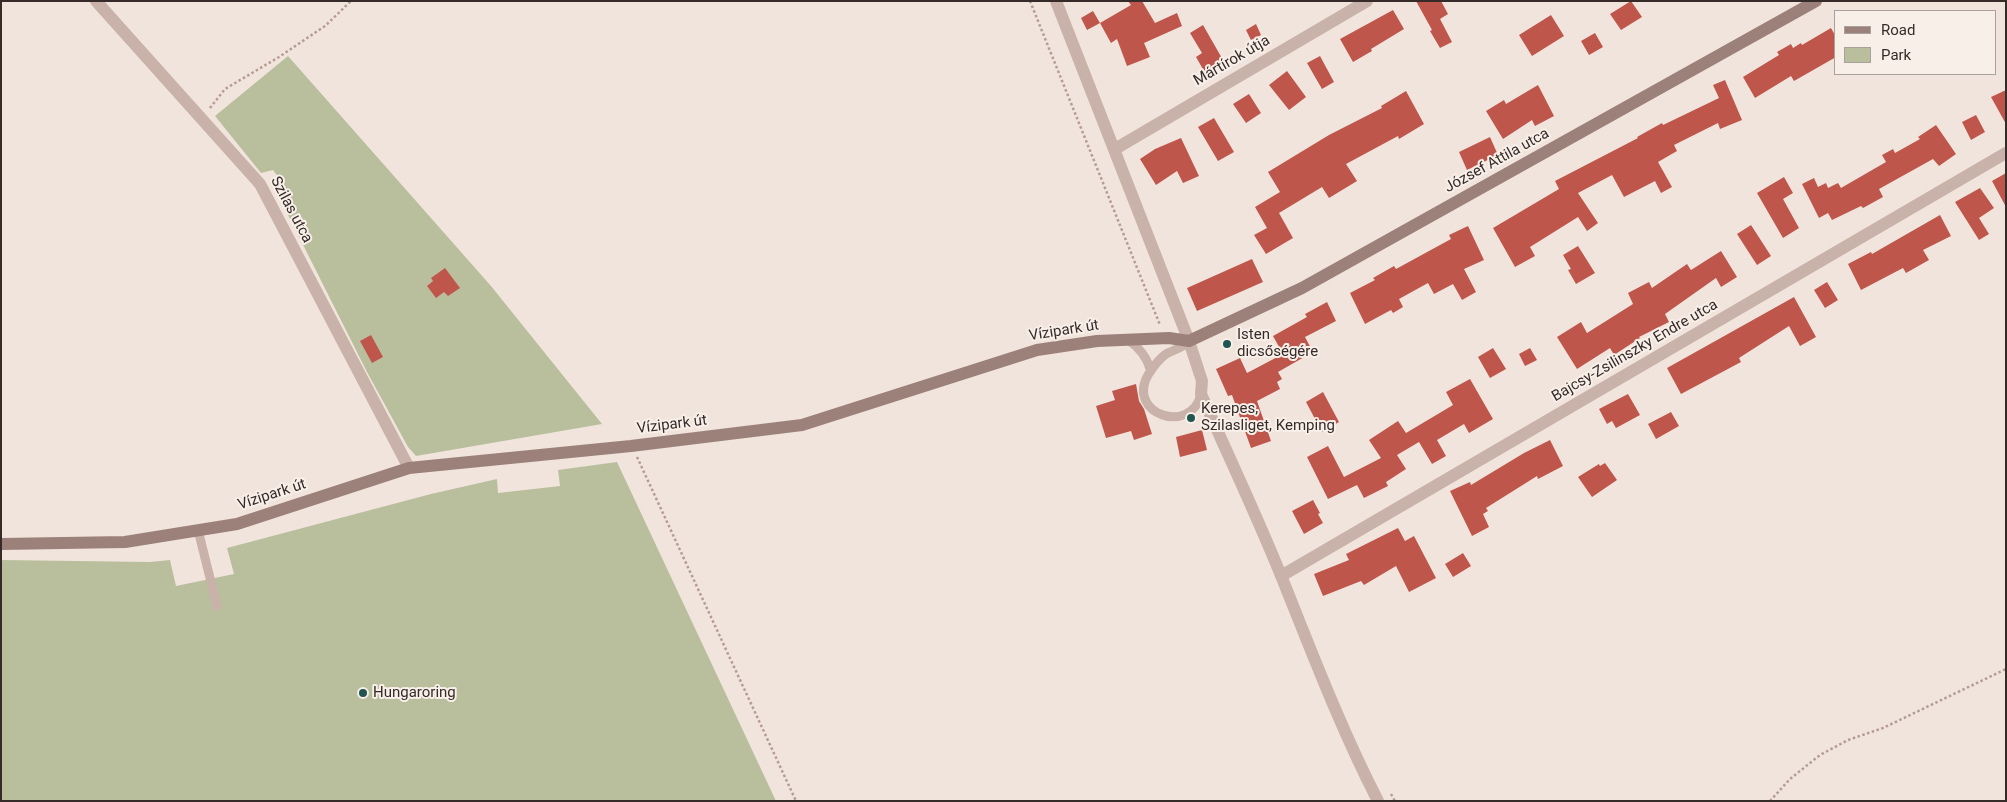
<!DOCTYPE html>
<html>
<head>
<meta charset="utf-8">
<style>
  body { margin:0 }
  #map { position:relative; width:2007px; height:802px; overflow:hidden; background:#f1e4dc; font-family:Roboto,sans-serif }
  canvas { display:block }
  .frame { position:absolute; inset:0; border:2px solid #362b28; pointer-events:none }
  .legend { position:absolute; left:1834px; top:10px; width:162px; height:65px; box-sizing:border-box; background:#f8efe9; border:1px solid #aaa19c; margin:0; padding:6px 9px; list-style:none; font-size:15px; color:#362b28 }
  .legend li { display:flex; align-items:center; gap:10px; height:25px }
  .legend b { width:25px; border:1px solid #aaa19c }
</style>
</head>
<body>
<div id="map">
<canvas width="2007" height="802"></canvas>
<div class="frame"></div>
<ul class="legend">
<li><b style="height:6px;background:#9c817a"></b>Road</li>
<li><b style="height:14px;background:#b9bf9d"></b>Park</li>
</ul>
</div>
<script>
const g = document.querySelector('canvas').getContext('2d');
g.lineJoin = 'round';
function paint(path, color) { g.fillStyle = color; g.fill(path, 'evenodd'); }
function stroke(path, color, width, dash) { g.strokeStyle = color; g.lineWidth = width; g.lineCap = dash ? 'butt' : 'round'; g.setLineDash(dash || []); g.stroke(path); }
function label(font, color, halo, rows, align = 'center') {
  g.font = font + ' Roboto,sans-serif'; g.lineWidth = 4; g.setLineDash([]); g.textBaseline = 'middle'; g.strokeStyle = halo; g.fillStyle = color; for (const [text, x, y, turn = 0] of rows) {
    g.save(); g.translate(x, y); g.rotate((+turn || 0) * Math.PI / 180); g.textAlign = isNaN(turn) ? turn : align; if (halo) g.strokeText(text, 0, 0); g.fillText(text, 0, 0); g.restore();
  }
}
paint(new Path2D(`
  M288 56 491 286 602 424 416 456 408 447 367 372 276 191 274 185 279 178 273 170 261 173 215 116Z
  M617 462 776 801H1V560L150 562 170 560 176 586 234 574 227 548 431 494 497 479 498 493 560 486 558 470Z`), '#b9bf9d');
paint(new Path2D(`
  M1128 1H1142L1155 23 1177 13 1182 26 1144 43 1150 57 1127 66 1117 39 1111 43 1100 23 1131 5Z
  M1416 1H1441L1448 14 1440 19 1452 42 1440 48 1430 31 1432 30Z
  M1631 1 1642 17 1621 30 1610 14Z
  M1393 10 1404 29 1371 49 1372 51 1353 62 1340 39Z
  M1093 11 1100 23 1087 30 1081 18Z
  M1551 15 1564 36 1532 56 1519 35Z
  M1256 24 1261 35 1251 40 1246 30Z
  M1203 25 1223 60 1204 71 1196 57 1202 53 1190 33Z
  M1831 28 1836 37V57L1794 81 1791 76 1755 98 1743 77 1779 55 1777 52 1791 44 1793 48 1801 43 1802 45Z
  M1595 33 1603 47 1589 55 1581 41Z
  M1320 56 1334 82 1322 89 1307 63Z
  M1287 71 1306 97 1289 110 1269 85Z
  M1725 80 1742 120 1720 129 1718 123 1674 145 1677 151 1658 162 1672 187 1661 193 1655 181 1624 197 1612 175 1578 193 1598 223 1587 231 1578 217 1530 247 1535 256 1515 267 1493 228 1559 189 1555 181 1638 138 1637 137 1662 123 1663 125 1719 98 1713 85Z
  M1538 85 1554 116 1535 126 1532 120 1503 139 1486 111 1504 100 1506 104Z
  M2006 90V124L1991 97Z
  M1406 91 1424 124 1399 139 1398 136 1346 164 1357 181 1329 198 1322 187 1279 213 1293 238 1266 254 1254 235 1267 228 1255 207 1280 192 1268 172 1329 135 1382 108 1381 106Z
  M1249 94 1261 113 1246 123 1233 104Z
  M1976 115 1985 132 1971 140 1962 122Z
  M1214 118 1234 152 1218 161 1198 127Z
  M1936 125 1956 154 1939 166 1933 159 1879 189 1883 197 1863 208 1861 206 1832 220 1828 213 1819 218 1802 184 1814 178 1818 187 1826 183 1828 188 1838 183 1841 188 1886 162 1882 155 1893 149 1895 153 1920 139 1918 137Z
  M1490 137 1498 155 1467 170 1459 152Z
  M1181 138 1199 176 1183 183 1177 171 1156 185 1140 159 1155 149Z
  M2006 173V207L1992 181Z
  M1784 177 1793 193 1783 199 1799 228 1783 238 1757 193Z
  M1980 188 1994 208 1979 218 1989 234 1979 240 1955 202Z
  M1940 215 1951 236 1923 250 1929 260 1906 273 1903 268 1861 290 1848 264 1871 252 1872 254Z
  M1751 225 1771 256 1757 265 1737 234Z
  M1468 226 1484 260 1464 269 1476 292 1462 300 1453 284 1434 294 1428 283 1399 299 1403 307 1393 313 1391 310 1365 324 1350 293 1375 280 1373 278 1394 266 1396 269 1451 239 1449 235Z
  M1578 246 1595 273 1576 284 1568 270 1571 269 1563 255Z
  M1721 251 1737 277 1721 287 1716 278 1665 314 1669 322 1639 337 1640 338 1614 355 1610 348 1577 369 1557 337 1581 322 1587 333 1633 304 1628 293 1649 282 1652 288 1687 264 1691 270Z
  M1252 259 1263 282 1197 311 1187 288Z
  M445 268 460 288 448 296 444 292 436 298 427 286 433 281 431 278Z
  M1827 282 1838 300 1825 308 1814 290Z
  M1794 297 1816 337 1800 346 1789 326 1739 358 1741 362 1681 394 1667 368Z
  M1327 302 1336 321 1305 337 1313 352 1278 372 1282 379 1277 382 1280 389 1257 401 1271 441 1251 448 1232 395 1228 396 1216 369 1240 358 1247 373 1283 354 1273 336 1307 317 1305 314Z
  M371 335 383 357 372 363 360 341Z
  M1493 348 1506 369 1490 378 1478 357Z
  M1530 348 1537 360 1525 366 1519 354Z
  M1470 379 1493 419 1469 433 1464 424 1437 440 1446 456 1432 464 1419 442 1397 455 1406 469 1386 482 1388 486 1364 498 1357 485 1328 499 1307 457 1328 446 1344 477 1381 458 1369 440 1398 421 1406 433 1453 405 1446 392Z
  M1136 384 1139 401 1144 409 1152 434 1134 440 1131 431 1106 438 1096 406 1115 400 1112 391Z
  M1323 392 1339 422 1322 432 1306 402Z
  M1628 394 1640 415 1616 428 1612 421 1607 424 1599 409Z
  M1671 412 1679 426 1656 439 1648 424Z
  M1202 430 1207 450 1180 457 1176 437Z
  M1550 440 1563 466 1538 479 1537 476 1486 508 1488 511 1483 514 1489 527 1472 536 1450 491 1470 482 1471 485 1524 453Z
  M1605 463 1617 480 1592 497 1578 477 1599 464 1600 466Z
  M1313 500 1320 513 1318 514 1323 523 1304 534 1292 511Z
  M1398 528 1405 541 1414 536 1436 578 1409 592 1396 566 1364 585 1361 581 1323 596 1314 574 1349 560 1346 554Z
  M1463 553 1471 566 1453 577 1445 564Z`), '#bf564c');
stroke(new Path2D(`
  M1030 1 1160 325
  M210 108 225 89 279 57 325 26 351 1
  M637 457 796 801
  M1391 794 1395 801
  M1770 801 1790 779 1820 755 1848 740 1883 728 2006 669`), '#b49c93', 2.5, [2.5, 2.5]);
stroke(new Path2D(`
  M1128 340C1139 347 1147 358 1151 371
  M1189 341C1183 348 1175 349 1166 354 1159 359 1153 367 1148 375 1126 414 1191 436 1201 394
  M198 530 217 606`), '#c8b2a9', 9);
stroke(new Path2D(`
  M96 1 260 184 409 468
  M1056 1 1189 341 1202 381 1201 394C1228 455 1257 516 1282 578 1312 653 1341 729 1378 801
  M1115 149 1367 1
  M1281 576 2006 153`), '#c8b2a9', 12);
stroke(new Path2D(`
  M1 544 125 542 237 524 409 468 631 446 802 425 1037 350 1097 341 1169 338 1189 341 1302 288 1816 1`), '#9c817a', 12);
for (const [x, y, r, color] of [
  [1227,344,5,"#205550"],
  [1191,418,5,"#205550"],
  [363,693,5,"#205550"]
]) { const dot = new Path2D(); dot.arc(x, y, r, 0, 2 * Math.PI); g.fillStyle = color; g.fill(dot); stroke(dot, '#f8efe9', 2); }
label('15px', '#362b28', '#f8efe9', [
  ["Mártírok útja",1232,61,-30],
  ["József Attila utca",1497,161,-29],
  ["Szilas utca",291,210,62],
  ["Vízipark út",1064,331,-9],
  ["Bajcsy-Zsilinszky Endre utca",1635,351,-30],
  ["Vízipark út",672,425,-7],
  ["Vízipark út",272,495,-18]
]);
label('15px', '#362b28', '#f8efe9', [
  ["Isten",1237,335],
  ["dicsőségére",1237,352],
  ["Kerepes,",1201,409],
  ["Szilasliget, Kemping",1201,426],
  ["Hungaroring",373,693]
], 'left');
</script>
</body>
</html>
